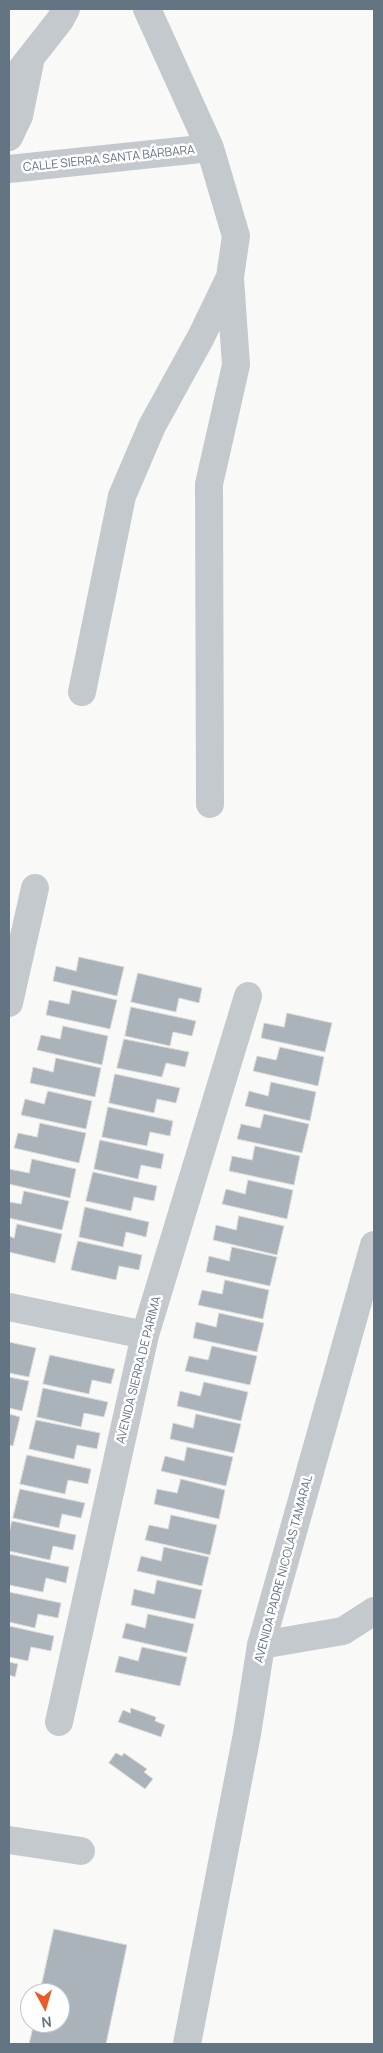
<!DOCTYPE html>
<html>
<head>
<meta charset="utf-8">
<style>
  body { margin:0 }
  #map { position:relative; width:383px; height:2053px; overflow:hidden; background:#f9faf7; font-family:Manrope,sans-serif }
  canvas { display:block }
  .frame { position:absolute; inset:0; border:10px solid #637483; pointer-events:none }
  .north { position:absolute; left:20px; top:1983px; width:50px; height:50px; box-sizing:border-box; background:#fff; border:1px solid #c1c7cd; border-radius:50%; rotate:174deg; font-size:14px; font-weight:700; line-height:20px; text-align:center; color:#637483 }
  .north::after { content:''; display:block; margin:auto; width:18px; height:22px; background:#ea5b27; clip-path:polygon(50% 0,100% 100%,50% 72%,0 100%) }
</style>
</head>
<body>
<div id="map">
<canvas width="383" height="2053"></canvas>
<div class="frame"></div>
<div class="north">N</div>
</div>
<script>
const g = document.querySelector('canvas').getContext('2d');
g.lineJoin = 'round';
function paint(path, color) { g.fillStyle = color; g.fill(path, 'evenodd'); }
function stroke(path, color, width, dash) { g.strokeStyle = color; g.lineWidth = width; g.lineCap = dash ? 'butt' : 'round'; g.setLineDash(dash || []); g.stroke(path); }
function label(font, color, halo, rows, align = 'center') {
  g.font = font + ' Manrope,sans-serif'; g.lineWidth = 5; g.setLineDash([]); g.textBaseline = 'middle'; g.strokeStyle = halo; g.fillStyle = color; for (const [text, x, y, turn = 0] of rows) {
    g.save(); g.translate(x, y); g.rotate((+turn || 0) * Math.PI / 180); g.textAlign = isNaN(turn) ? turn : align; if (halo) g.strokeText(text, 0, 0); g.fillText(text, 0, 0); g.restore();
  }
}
const building = new Path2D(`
  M79 957 124 967 117 996 53 981 56 966 76 971Z
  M138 973 202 988 199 1003 179 998 176 1012 131 1002Z
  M72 990 117 1000 110 1029 46 1015 49 1000 69 1004Z
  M131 1007 196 1021 192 1036 173 1032 170 1046 125 1036Z
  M287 1013 332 1023 325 1052 261 1038 264 1023 284 1027Z
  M63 1026 108 1036 102 1065 37 1050 41 1035 60 1039Z
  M124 1039 189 1052 185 1067 166 1063 162 1077 117 1068Z
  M280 1047 324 1057 318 1086 253 1071 257 1056 276 1060Z
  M56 1058 101 1068 95 1097 30 1083 33 1067 53 1072Z
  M115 1074 180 1088 176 1103 157 1099 154 1113 109 1103Z
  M271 1082 316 1092 310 1121 245 1106 249 1091 268 1096Z
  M48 1091 92 1101 86 1129 21 1115 25 1099 44 1104Z
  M108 1107 173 1121 170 1136 150 1132 147 1146 102 1137Z
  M264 1114 309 1124 302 1153 237 1139 241 1124 260 1128Z
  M40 1123 86 1133 79 1163 14 1148 18 1133 37 1137Z
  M100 1140 164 1154 161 1169 141 1165 138 1179 94 1169Z
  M255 1146 300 1156 294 1185 229 1171 232 1156 252 1160Z
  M32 1159 76 1169 70 1198 9 1184V1169L29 1173Z
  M93 1172 157 1186 154 1201 134 1197 131 1211 86 1201Z
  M248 1180 293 1190 287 1219 222 1204 226 1189 245 1194Z
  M24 1191 69 1201 62 1230 9 1218V1202L21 1204Z
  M85 1207 149 1222 146 1237 126 1232 123 1247 79 1237Z
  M239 1216 284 1226 277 1255 213 1240 216 1225 236 1230Z
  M17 1224 62 1234 55 1263 9 1252V1236L14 1238Z
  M78 1241 142 1255 139 1270 119 1266 116 1280 71 1270Z
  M232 1247 277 1257 270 1286 206 1272 209 1256 229 1261Z
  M225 1280 269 1290 263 1319 198 1305 202 1290 222 1294Z
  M219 1313 264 1323 257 1352 193 1338 196 1322 216 1327Z
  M9 1342 36 1348 29 1377 9 1373Z
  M212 1346 257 1356 250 1385 185 1371 189 1356 208 1360Z
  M50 1355 115 1369 111 1384 92 1380 89 1394 43 1384Z
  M9 1377 29 1381 22 1411 9 1408Z
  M204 1382 248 1392 241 1421 177 1406 180 1391 200 1396Z
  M43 1388 108 1402 104 1417 84 1413 81 1427 37 1417Z
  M9 1414 20 1417 13 1446 9 1445Z
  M196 1414 241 1424 234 1453 170 1439 173 1423 193 1428Z
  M36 1420 100 1433 97 1449 77 1445 74 1459 29 1449Z
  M187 1447 233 1457 226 1486 161 1471 165 1456 184 1461Z
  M27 1455 91 1469 88 1484 68 1480 65 1494 20 1484Z
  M181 1479 225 1490 219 1519 154 1504 157 1489 177 1493Z
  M20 1489 85 1503 81 1518 62 1514 59 1528 13 1518Z
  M171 1515 217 1525 210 1555 145 1540 149 1525 168 1529Z
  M12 1521 76 1535 73 1550 53 1546 50 1560 9 1551V1534Z
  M164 1547 209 1557 202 1586 137 1571 141 1556 161 1561Z
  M9 1554 69 1567 66 1583 46 1578 43 1592 9 1585Z
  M157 1580 202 1590 195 1619 131 1605 134 1589 154 1594Z
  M9 1592 61 1603 58 1618 38 1614 35 1628 9 1622Z
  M148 1614 194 1624 187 1653 122 1638 126 1623 145 1628Z
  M9 1626 54 1636 51 1651 31 1647 28 1661 9 1657Z
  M142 1647 187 1657 180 1686 115 1672 119 1656 138 1661Z
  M9 1662 18 1664 15 1677 9 1675Z
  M131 1708 156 1717 155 1721 165 1725 161 1737 118 1722 123 1710 130 1713Z
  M116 1753 122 1756 124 1753 147 1769 144 1772 153 1779 145 1789 109 1763Z
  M54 1929 127 1945 106 2044H29L34 2023H60V1993H40Z`);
paint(building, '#aab3ba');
stroke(building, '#dbdbd9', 1);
stroke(new Path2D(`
  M9 85 60 20 66 9
  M9 137 19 116 30 62
  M9 169 210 148
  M82 692 122 496 152 426 201 337 230 277 236 236 210 148 147 9
  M210 804 209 484 236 365 230 278
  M9 1003 35 888
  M9 1307 145 1335
  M261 1645 343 1631 374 1611
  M59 1722 145 1335 248 996
  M9 1840 81 1851`), '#c4c9cd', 28);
stroke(new Path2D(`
  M187 2044 247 1734 261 1645 374 1245`), '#c4c9cd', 28);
label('12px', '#637483', '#fff', [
  ["CALLE SIERRA SANTA BÁRBARA",109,159,-6],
  ["AVENIDA SIERRA DE PARIMA",139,1370,-76],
  ["AVENIDA PADRE NICOLAS TAMARAL",284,1569,-75]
]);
</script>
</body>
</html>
